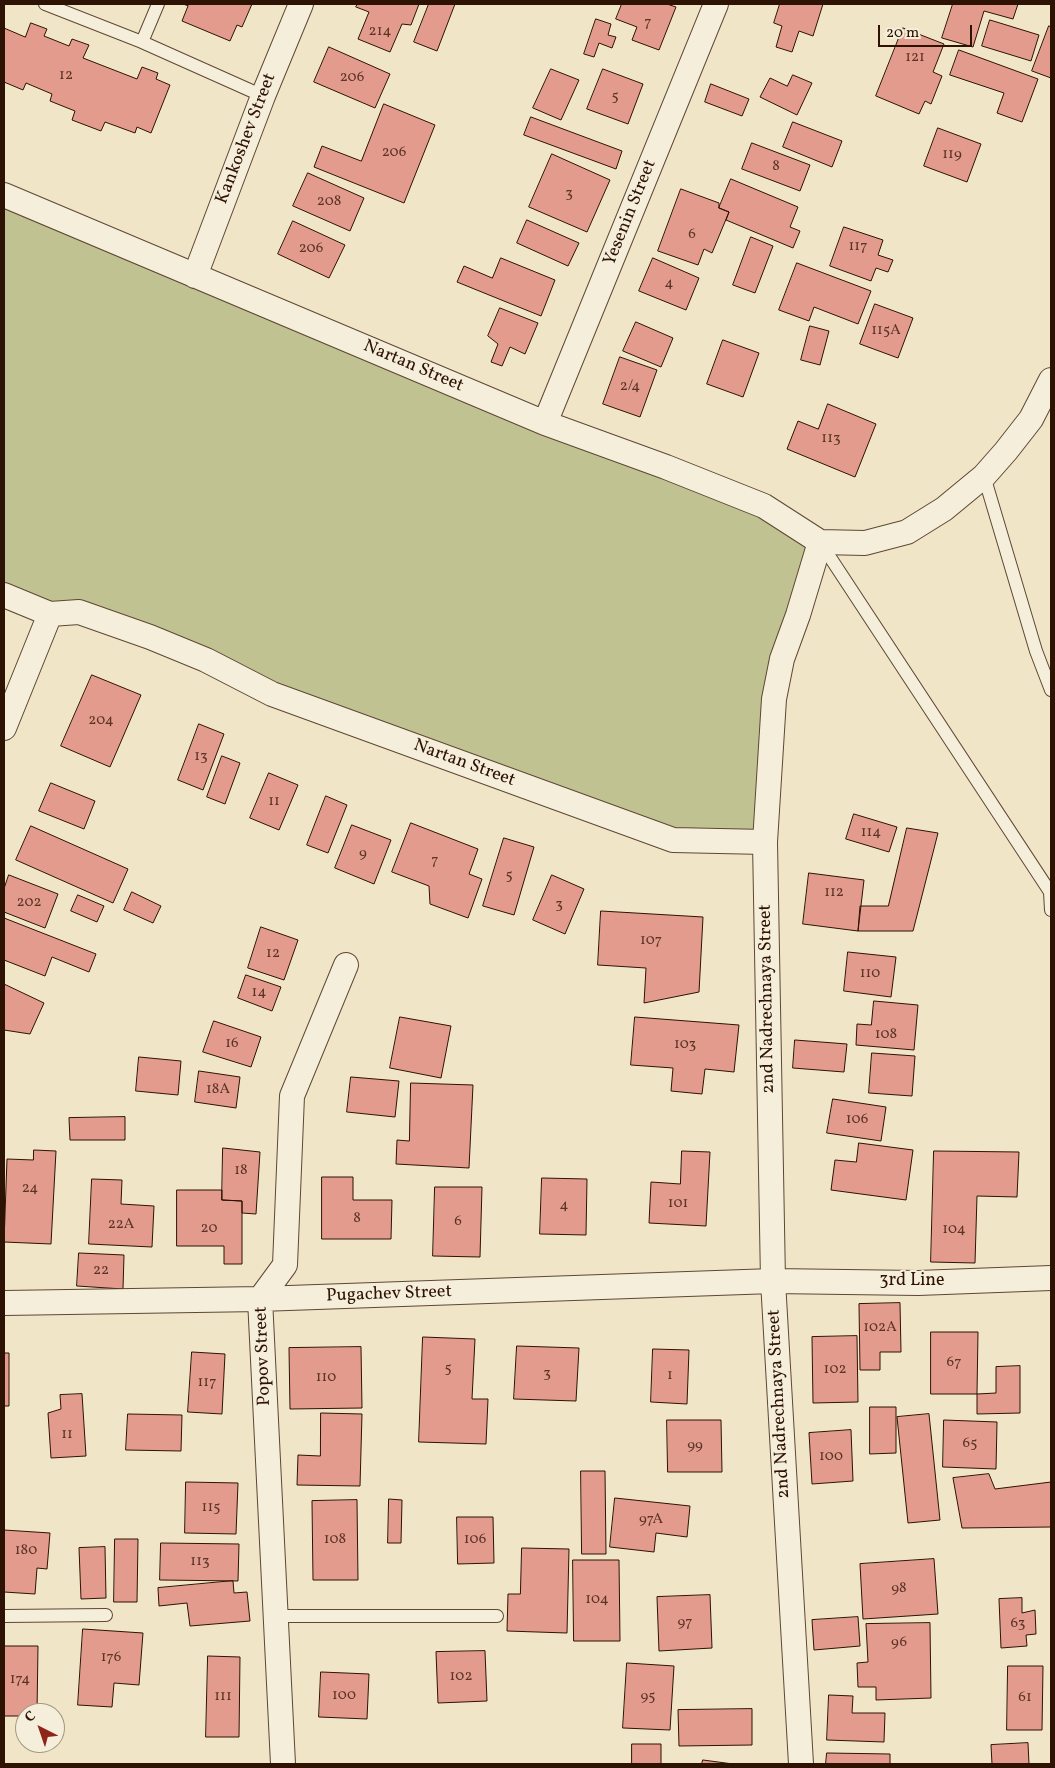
<!DOCTYPE html>
<html>
<head>
<meta charset="utf-8">
<style>
  body { margin:0 }
  #map { position:relative; width:1055px; height:1768px; overflow:hidden; background:#f0e5c7; font-family:Vollkorn,serif }
  canvas { display:block }
  .frame { position:absolute; inset:0; border:5px solid #2e1203; pointer-events:none }
  .north { position:absolute; left:15px; top:1703px; width:50px; height:50px; box-sizing:border-box; background:#f5eedb; border:1px solid #a59685; border-radius:50%; rotate:319deg; font-size:14px; font-weight:700; line-height:20px; text-align:center; color:#2e1203 }
  .north::after { content:''; display:block; margin:auto; width:18px; height:22px; background:#8f2418; clip-path:polygon(50% 0,100% 100%,50% 72%,0 100%) }
  .scale { position:absolute; left:878px; top:25px; width:94px; height:22px; box-sizing:border-box; border:2px solid #2e1203; border-top:0; padding-left:6px; font-size:15px; line-height:18px; white-space:nowrap; color:#2e1203; -webkit-text-stroke:4px #f5eedb; paint-order:stroke }
</style>
</head>
<body>
<div id="map">
<canvas width="1055" height="1768"></canvas>
<div class="frame"></div>
<div class="north">С</div>
<div class="scale">20 m</div>
</div>
<script>
const g = document.querySelector('canvas').getContext('2d');
g.lineJoin = 'round';
function paint(path, color) { g.fillStyle = color; g.fill(path, 'evenodd'); }
function stroke(path, color, width, dash) { g.strokeStyle = color; g.lineWidth = width; g.lineCap = dash ? 'butt' : 'round'; g.setLineDash(dash || []); g.stroke(path); }
function label(font, color, halo, rows, align = 'center') {
  g.font = font + ' Vollkorn,serif'; g.lineWidth = 4; g.setLineDash([]); g.textBaseline = 'middle'; g.strokeStyle = halo; g.fillStyle = color; for (const [text, x, y, turn = 0] of rows) {
    g.save(); g.translate(x, y); g.rotate((+turn || 0) * Math.PI / 180); g.textAlign = isNaN(turn) ? turn : align; if (halo) g.strokeText(text, 0, 0); g.fillText(text, 0, 0); g.restore();
  }
}
paint(new Path2D(`
  M4 195 820 542 798 615 765 842H699L4 595Z`), '#c1c291');
const building = new Path2D(`
  M183 4H252L242 27 237 25 230 41 182 21 188 6Z
  M358 4H419L411 25 402 24 390 52 358 39 369 12 356 7Z
  M429 4H455L437 51 414 42Z
  M622 4H667L676 7 659 50 632 40 637 27 616 19Z
  M780 4H823L813 36 799 31 792 52 776 47 782 26 774 23Z
  M953 4H1018L1013 19 984 11 973 47 942 38Z
  M596 19 611 24 608 35 616 37 612 48 599 43 594 57 584 54Z
  M990 20 1039 35 1031 61 982 46Z
  M31 23 47 29 44 36 69 46 72 39 89 45 83 58 137 79 142 67 158 73 156 79 170 85 151 133 137 127 135 133 105 122 101 131 72 120 75 111 50 101 52 94 26 83 23 90 4 82V28L25 37Z
  M1049 26 1051 27V78L1032 71Z
  M903 28 944 44 933 72 942 76 931 104 925 101 919 114 876 96Z
  M329 47 390 74 375 108 314 82Z
  M959 50 1038 79 1022 122 997 113 1004 93 950 75Z
  M551 69 579 80 561 120 533 108Z
  M603 69 643 84 628 124 587 109Z
  M793 75 812 83 797 115 760 97 770 78 787 86Z
  M711 84 749 99 742 116 705 102Z
  M384 104 435 125 404 203 314 167 322 146 361 161Z
  M531 117 622 151 616 169 524 135Z
  M793 122 842 141 832 167 783 147Z
  M938 128 981 144 967 182 924 166Z
  M752 143 810 165 800 191 742 169Z
  M552 154 610 180 587 232 529 207Z
  M308 173 364 198 350 231 293 206Z
  M731 179 798 207 790 227 800 231 793 248 726 220 729 212 719 208Z
  M681 189 719 203V208L729 212 712 253 704 249 698 265 658 251Z
  M527 220 579 243 568 266 517 243Z
  M293 221 345 245 329 278 278 254Z
  M844 227 883 240 878 255 893 260 888 272 876 268 871 281 830 266Z
  M751 237 773 246 755 293 733 285Z
  M501 258 555 280 541 316 457 282 464 266 492 278Z
  M653 258 699 278 686 310 639 291Z
  M797 263 871 291 858 324 814 307 809 321 779 310Z
  M875 304 913 318 898 358 860 344Z
  M500 308 538 323 525 354 510 347 502 366 491 362 498 344 488 336Z
  M636 322 673 338 661 367 623 351Z
  M810 326 829 331 820 365 801 360Z
  M723 340 759 353 743 397 707 384Z
  M620 357 657 370 640 417 603 404Z
  M828 404 876 424 855 477 787 449 798 421 818 429Z
  M92 675 141 695 110 767 61 746Z
  M199 724 224 734 203 790 178 780Z
  M222 756 240 763 225 804 207 797Z
  M269 773 298 785 279 830 250 818Z
  M51 783 95 801 84 829 39 811Z
  M326 796 347 805 328 853 307 845Z
  M854 814 897 827 889 852 846 839Z
  M411 823 478 849 469 874 482 879 468 918 430 904 429 886 392 872Z
  M352 825 391 840 374 884 335 868Z
  M31 826 128 869 113 903 16 860Z
  M907 828 938 833 913 931H858L860 906H888Z
  M504 838 534 847 514 915 483 906Z
  M809 873 864 880 858 931 803 924Z
  M9 875 58 894 45 928 4 912V889Z
  M552 875 584 889 565 934 533 920Z
  M132 892 161 906 153 923 124 910Z
  M78 895 104 906 97 922 71 911Z
  M601 911 703 917 699 992 644 1003 646 968 598 965Z
  M4 918 96 954 89 972 52 957 45 976 4 960Z
  M261 927 298 940 284 980 248 968Z
  M848 952 896 957 891 997 844 991Z
  M246 975 281 987 272 1011 238 998Z
  M4 984 44 1003 30 1034 4 1030Z
  M874 1001 918 1005 914 1050 856 1045 857 1024 871 1025Z
  M400 1017 451 1026 441 1078 390 1068Z
  M635 1017 739 1025 734 1072 705 1069 702 1094 671 1091 673 1068 631 1065Z
  M214 1021 261 1037 251 1067 203 1052Z
  M795 1040 847 1044 844 1072 793 1068Z
  M872 1053 915 1056 912 1096 869 1093Z
  M139 1057 181 1061 178 1095 136 1091Z
  M199 1071 240 1077 236 1108 195 1102Z
  M351 1077 399 1081 395 1117 347 1112Z
  M411 1083 473 1085 469 1168 396 1164 397 1140 409 1141Z
  M833 1099 886 1107 881 1141 827 1133Z
  M125 1117V1140H70L69 1118Z
  M859 1143 913 1150 906 1200 831 1190 835 1160 856 1162Z
  M223 1148 260 1152 256 1214 242 1213V1201L222 1200Z
  M34 1150 56 1151 51 1244 4 1242 7 1159 33 1160Z
  M682 1151 710 1152 706 1226 649 1223 651 1182 680 1184Z
  M934 1151 1019 1152 1017 1197 977 1196 975 1263 931 1262Z
  M322 1177H353V1200H392L391 1239H322Z
  M542 1178 587 1179 586 1235 540 1234Z
  M92 1179 122 1180 121 1204 154 1206 152 1247 89 1244Z
  M435 1187H482L480 1257 433 1256Z
  M177 1190H222V1200L242 1201V1264H224V1246H177Z
  M79 1253 124 1255 123 1289 77 1286Z
  M900 1303 901 1352H880V1370H860L859 1304Z
  M931 1332H978L977 1394H931Z
  M857 1336 858 1402 813 1403 812 1337Z
  M423 1337 475 1339 472 1399H488L486 1444 419 1442Z
  M517 1346 579 1348 576 1401 514 1399Z
  M361 1347 362 1408 290 1409 289 1348Z
  M653 1349 689 1350 687 1404 651 1402Z
  M192 1352 225 1354 222 1414 188 1412Z
  M4 1353H9V1406H4Z
  M1020 1366V1413L977 1414V1394L996 1393V1367Z
  M82 1394 86 1456 51 1458 48 1413 61 1409 60 1395Z
  M870 1407H896V1453L870 1454Z
  M321 1413 362 1414 360 1486 297 1485 298 1455 320 1456Z
  M128 1414 182 1415 181 1451 126 1450Z
  M929 1414 940 1520 908 1523 897 1417Z
  M667 1420H721L722 1472H668Z
  M944 1420 997 1422 996 1469 943 1467Z
  M851 1430 853 1481 812 1484 809 1433Z
  M581 1471H605L606 1554H582Z
  M989 1474 995 1489 1051 1482V1527L962 1528 953 1478Z
  M186 1482 238 1483 236 1534 185 1533Z
  M615 1498 690 1506 687 1537 656 1533 654 1552 610 1547Z
  M389 1499 402 1500 401 1543H388Z
  M357 1500 358 1580H313L312 1501Z
  M457 1517H493L494 1563 458 1564Z
  M4 1530 50 1533 47 1569 37 1568 35 1594 4 1592Z
  M115 1539H138L137 1602H114Z
  M161 1543 239 1544 238 1581 160 1580Z
  M105 1547 106 1598 81 1599 79 1548Z
  M522 1548 569 1549 567 1633 507 1631 508 1594H520Z
  M934 1559 938 1614 863 1619 860 1564Z
  M573 1560H619L620 1641H574Z
  M233 1581 234 1593 247 1592 250 1621 190 1626 187 1603 159 1606 158 1588Z
  M710 1595 712 1648 659 1651 657 1597Z
  M1022 1598V1613L1035 1610 1036 1634 1026 1635 1027 1646 1001 1648 999 1599Z
  M858 1617 860 1646 814 1650 812 1620Z
  M930 1623 931 1698 876 1700V1687H858L857 1663 868 1662 866 1624Z
  M83 1629 143 1633 139 1685 114 1683 112 1707 78 1705Z
  M4 1646H38L37 1713H25V1716H4Z
  M485 1651 487 1701 438 1703 436 1652Z
  M208 1656 240 1657 239 1737H206Z
  M627 1663 674 1666 670 1730 623 1728Z
  M1008 1666H1043L1042 1730H1007Z
  M321 1672 369 1674 367 1719 319 1717Z
  M829 1695 853 1696 852 1713H885L884 1742 827 1740Z
  M752 1709V1745L679 1746 678 1710Z
  M1028 1743 1029 1764H992L991 1745Z
  M632 1744H661V1764H632Z
  M827 1753 890 1754V1764H826Z
  M703 1760 733 1764H702Z`);
paint(building, '#e39b8e');
stroke(building, '#2e1203', 1);
const service = new Path2D(`
  M45 4 142 42
  M158 4 142 42 263 96
  M984 476 1036 651 1051 690
  M820 542 1050 892 1051 910
  M4 1616 106 1615
  M276 1616H497`);
const minor = new Path2D(`
  M4 195 545 423 666 467 764 506 820 542
  M195 276 263 96 301 4
  M545 423 716 4
  M820 542 865 543 907 532 944 509 984 476 1006 451 1031 419 1051 380
  M4 595 50 614 79 612 150 637 206 660 272 694 673 840 765 842
  M4 728 50 614
  M4 1303 260 1299 773 1281 918 1283 1051 1278
  M283 1764 260 1299 285 1265 292 1096 346 965
  M801 1764 773 1281 765 842 774 699 782 659 798 615 820 542`);
stroke(service, '#5e4734', 14);
stroke(minor, '#5e4734', 26);
stroke(service, '#f5eedb', 12);
stroke(minor, '#f5eedb', 24);
label('15px', '#5b3426', null, [
  ["7",648,23],
  ["214",380,32],
  ["121",915,58],
  ["12",66,76],
  ["206",352,78],
  ["5",615,97],
  ["206",394,153],
  ["119",952,155],
  ["8",776,167],
  ["3",569,194],
  ["208",329,202],
  ["6",692,235],
  ["117",858,247],
  ["206",311,249],
  ["4",669,284],
  ["115А",886,331],
  ["2/4",630,387],
  ["113",831,439],
  ["204",101,721],
  ["13",201,757],
  ["11",274,802],
  ["114",871,833],
  ["9",363,854],
  ["7",435,861],
  ["5",509,876],
  ["112",834,893],
  ["202",29,903],
  ["3",559,905],
  ["107",651,941],
  ["12",273,954],
  ["110",870,974],
  ["14",259,993],
  ["108",886,1035],
  ["16",232,1044],
  ["103",685,1045],
  ["18А",218,1090],
  ["106",857,1120],
  ["18",241,1171],
  ["24",30,1189],
  ["101",678,1204],
  ["4",564,1206],
  ["8",357,1219],
  ["6",458,1222],
  ["22А",121,1225],
  ["20",209,1229],
  ["104",954,1230],
  ["22",101,1271],
  ["102А",880,1328],
  ["67",954,1363],
  ["5",448,1369],
  ["102",835,1370],
  ["3",547,1374],
  ["1",670,1376],
  ["110",326,1378],
  ["117",207,1383],
  ["11",67,1435],
  ["65",970,1444],
  ["99",695,1446],
  ["100",831,1457],
  ["115",211,1508],
  ["97А",651,1520],
  ["108",335,1540],
  ["106",475,1540],
  ["180",26,1551],
  ["113",200,1562],
  ["98",899,1589],
  ["104",597,1600],
  ["97",685,1623],
  ["63",1018,1624],
  ["96",899,1643],
  ["176",111,1658],
  ["102",461,1677],
  ["174",20,1680],
  ["100",344,1696],
  ["111",223,1697],
  ["95",648,1697],
  ["61",1025,1698]
]);
label('18px', '#2e1203', '#f5eedb', [
  ["Kankoshev Street",247,139,-69],
  ["Yesenin Street",631,213,-68],
  ["Nartan Street",413,367,23],
  ["Nartan Street",464,764,20],
  ["2nd Nadrechnaya Street",768,999,-91],
  ["3rd Line",912,1282],
  ["Pugachev Street",389,1295,-2],
  ["Popov Street",264,1356,-92],
  ["2nd Nadrechnaya Street",780,1404,-93]
]);
</script>
</body>
</html>
